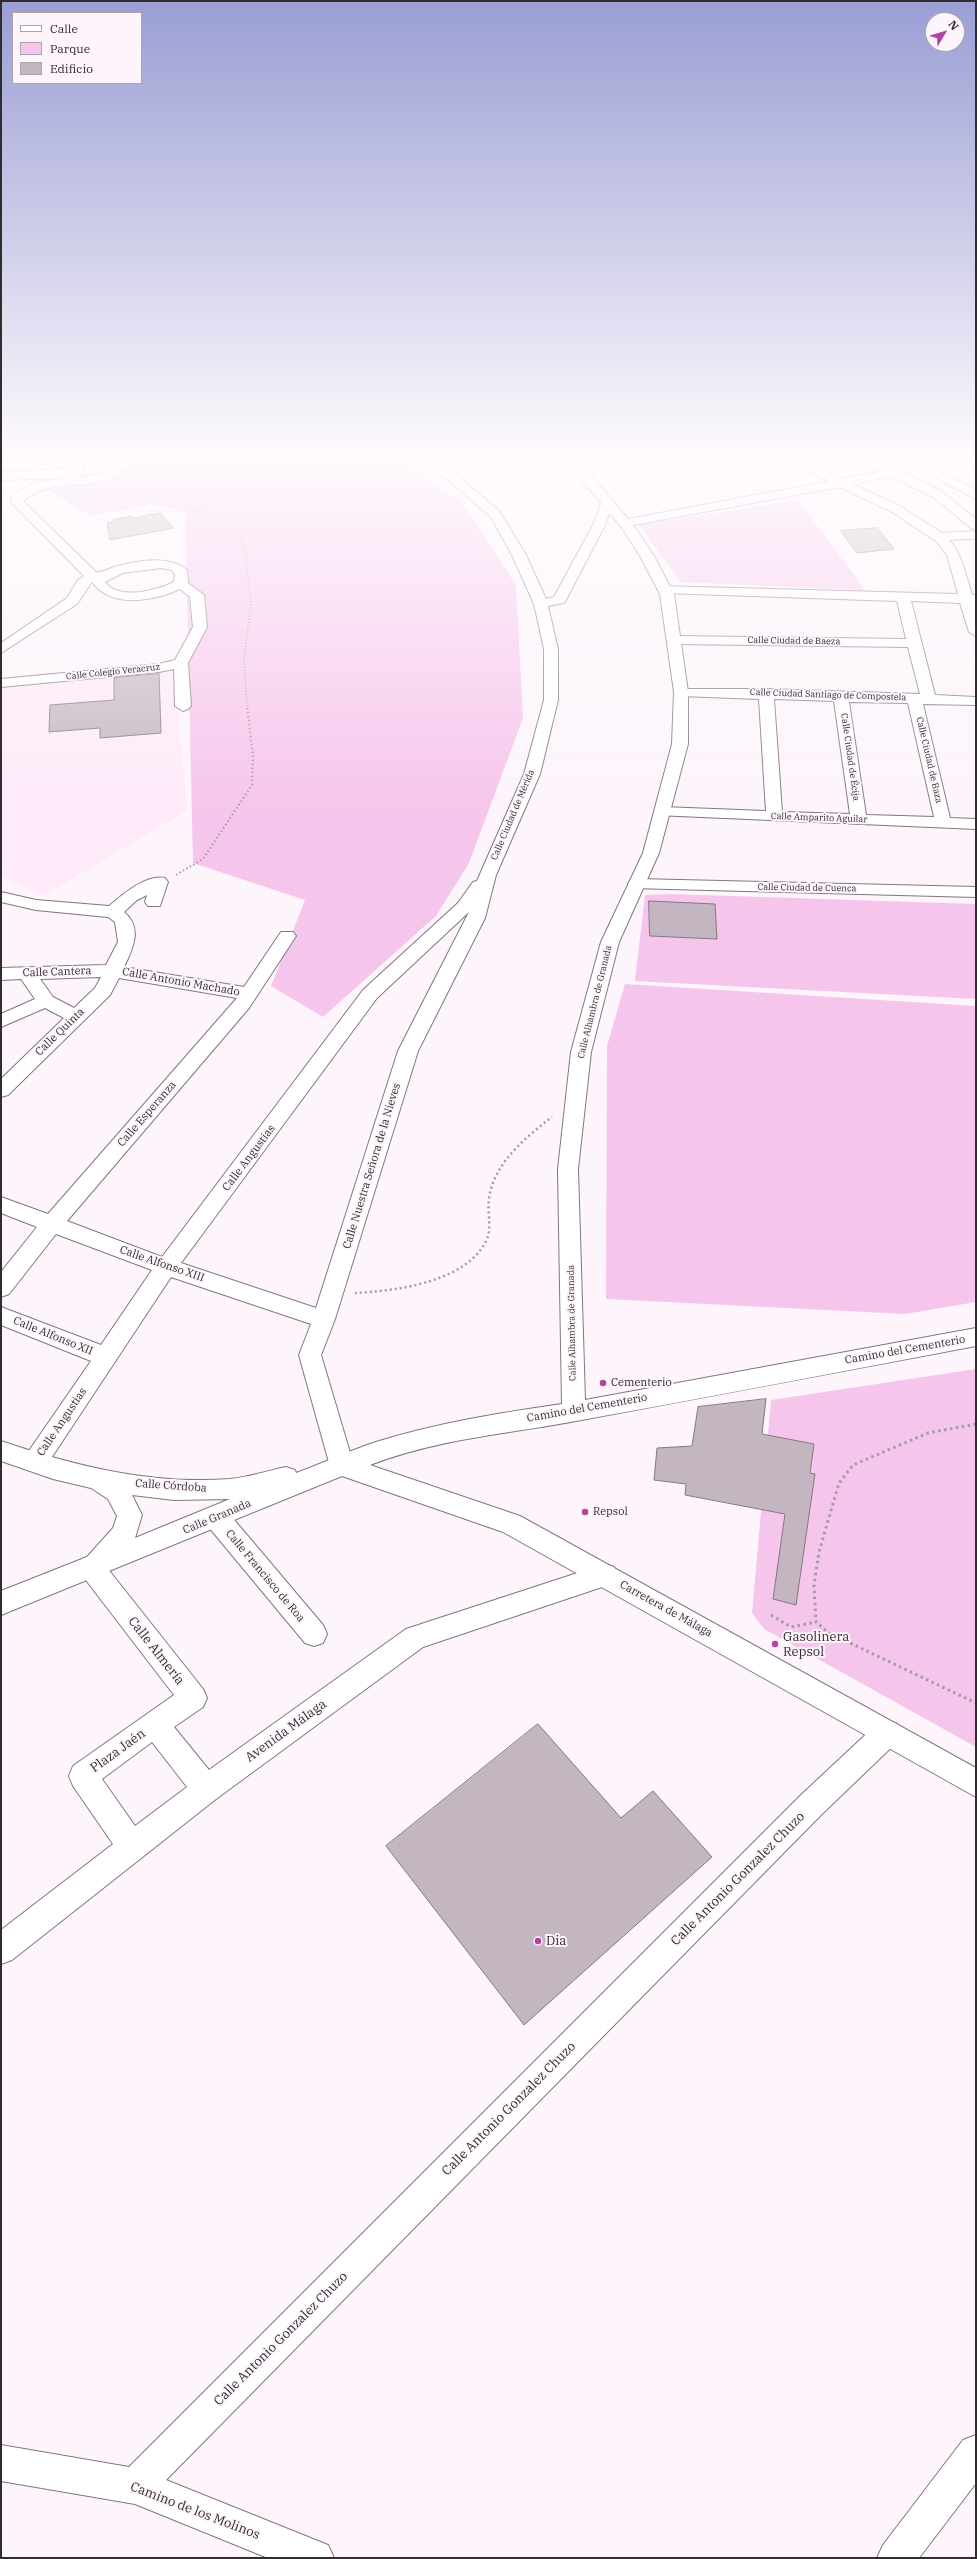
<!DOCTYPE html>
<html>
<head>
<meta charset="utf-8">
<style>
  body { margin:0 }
  #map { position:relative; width:977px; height:2559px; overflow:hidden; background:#fdf5fb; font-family:"IBM Plex Serif",serif }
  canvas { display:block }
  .frame { position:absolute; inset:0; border:2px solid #312c30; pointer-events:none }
  .legend { position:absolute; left:12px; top:12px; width:130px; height:72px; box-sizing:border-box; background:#fdf5fb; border:1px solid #aba5aa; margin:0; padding:5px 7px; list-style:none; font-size:12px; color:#312c30 }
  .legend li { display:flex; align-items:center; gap:8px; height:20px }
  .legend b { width:20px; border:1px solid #aba5aa }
  .north { position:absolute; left:925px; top:12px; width:40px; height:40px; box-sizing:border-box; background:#fdf5fb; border:1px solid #aba5aa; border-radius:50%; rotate:52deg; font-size:11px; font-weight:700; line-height:16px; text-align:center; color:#312c30 }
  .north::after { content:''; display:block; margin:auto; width:14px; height:18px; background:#b243a1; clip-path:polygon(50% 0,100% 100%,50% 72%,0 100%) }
</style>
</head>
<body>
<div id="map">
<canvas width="977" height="2559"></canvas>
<div class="frame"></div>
<ul class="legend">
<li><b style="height:5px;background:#fff"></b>Calle</li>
<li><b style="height:11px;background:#f6c5eb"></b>Parque</li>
<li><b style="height:11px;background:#c3b6c0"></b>Edificio</li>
</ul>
<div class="north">N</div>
</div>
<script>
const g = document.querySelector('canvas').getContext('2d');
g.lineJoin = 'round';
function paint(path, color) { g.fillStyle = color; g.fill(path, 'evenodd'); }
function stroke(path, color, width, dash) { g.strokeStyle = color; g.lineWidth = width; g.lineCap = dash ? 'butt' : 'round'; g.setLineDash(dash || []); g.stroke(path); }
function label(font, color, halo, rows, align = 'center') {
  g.font = font + ' "IBM Plex Serif",serif'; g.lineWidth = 4; g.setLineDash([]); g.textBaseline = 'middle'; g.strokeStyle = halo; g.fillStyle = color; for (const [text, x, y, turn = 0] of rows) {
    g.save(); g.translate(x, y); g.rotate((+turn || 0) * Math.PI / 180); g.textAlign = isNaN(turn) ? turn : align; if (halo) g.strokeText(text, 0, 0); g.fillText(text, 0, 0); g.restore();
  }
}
paint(new Path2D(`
  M173 671 188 810 43 896 1 877V688Z`), '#feeaf9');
paint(new Path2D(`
  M128 453H388L461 501 516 585 523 718 469 863 436 916 323 1017 271 986 305 900 193 863 185 512 153 504 90 516 48 490 108 482 126 467Z
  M798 500 865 590 681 582 639 525Z
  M671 894 976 904V999L635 981 645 895Z
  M625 984 976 1006V1302L905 1314 606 1299 607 1046Z
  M976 1369V1747L764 1629 752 1613 771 1400Z`), '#f6c5eb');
const building = new Path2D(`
  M160 513 174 528 110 540 107 523 113 522 112 520 131 516 134 518Z
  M877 528 894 549 857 553 841 531Z
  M159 674 161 733 100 738V728L49 732 50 705 114 700V678Z
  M649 901 715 904 717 939 650 936Z
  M766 1399 762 1434 814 1444 810 1473 815 1474 796 1605 773 1599 785 1514 685 1495 686 1484 654 1480 657 1448 692 1446 698 1407Z
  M538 1724 621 1818 653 1791 712 1857 524 2025 386 1846Z`);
paint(building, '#c3b6c0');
stroke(building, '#847882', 1);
const street = new Path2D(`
  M1 453H24L78 463 84 467 80 477 76 478 1 480V472L71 469 6 457Z
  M121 453H133L136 457C105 502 58 471 23 501L96 572C102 573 108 569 114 567 136 561 168 554 187 570L188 583 204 595 207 627 188 663 191 706 188 709 183 711 175 706 174 669 159 672 1 687V679L159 664 175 660 193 627 190 597 180 589C154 601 111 609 92 582L77 604 1 653V643L67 598 78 580 84 576 10 501C36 463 94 494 124 457ZM161 568 171 570 175 574 174 582C157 590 120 601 105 582L123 573Z
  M403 453H418L456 474 500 512 526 555 546 599 554 597 593 525 603 499H611L613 502 605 525 566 600 564 603 548 606 558 649V700L540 774 496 875 485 918 418 1051 335 1319 321 1355 354 1466 351 1473 342 1476 333 1473 330 1466 299 1355 311 1324 171 1277 44 1469 35 1472 26 1469 23 1462 26 1455 91 1361 1 1325V1307L101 1345 152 1270 56 1234 9 1294 1 1297V1272L37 1227 1 1213V1197L48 1214 237 998 119 978 110 995 8 1095 1 1097V1079L64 1018 45 1008 1 1027V1014L35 999 21 979 1 980V968L106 965 118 942 115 922 108 917 36 910 1 902V892L36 900 109 906C122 895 146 874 165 878L168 882 160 906H148L145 902 147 895 137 900 124 912C143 927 133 949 124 967L244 987 281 932H293L296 936 249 1008 67 1221 162 1257 363 990 458 903 473 882 477 881 524 774 544 700V649L534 604 512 555 491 517 448 480ZM469 912 398 1051 316 1308 181 1263 377 998ZM101 977 95 988 74 1008 53 997 40 979Z
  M601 453H619L577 469 573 470 567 466Z
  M771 453H787L842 479 881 471 850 453H865L900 468 902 471 941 491 976 519V529L971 528 933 497 891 476 841 487Z
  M939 533C958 538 967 578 972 595H976V636L969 632 960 603 911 601 935 695 976 697V705L923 704 950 818 976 819V829L656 815 654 812 656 809 662 807 766 811 759 699 681 696 676 695 674 692 676 689H766L920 694 908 647 674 644 667 640 674 636 906 639 897 601 664 593 657 589 659 586 958 594 947 555 933 537ZM774 699 834 701 850 814 782 812ZM849 702 908 703 934 817 866 815Z
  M637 879 976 887V897L631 888 628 884 631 880Z
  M216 1506 225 1509 323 1625 327 1634 323 1643 314 1646 305 1643 207 1525 204 1517 207 1509Z
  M91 1556 100 1559 203 1689 207 1698 203 1707 174 1727 209 1770 406 1629 605 1564 614 1567 618 1575 614 1583 423 1647 216 1799 12 1960 1 1964V1930L113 1844 73 1786 69 1776 73 1766 174 1695 82 1575 78 1567 82 1559ZM152 1742 187 1787 135 1826 102 1779Z
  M887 1720 897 1724 901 1733 897 1742 821 1815 166 2480 328 2545 334 2558H268L135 2504 1 2481V2445L129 2467 801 1795 877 1724Z
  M976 2435V2483L919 2558H877L883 2545 963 2440Z`);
const secondary = new Path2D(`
  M551 453H564L590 474 628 519 841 479 900 506 942 533 976 531V539L934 540 892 512 840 487 633 525 654 556 674 594 688 692V744L659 853 619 942 591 1052 578 1169 585 1400 976 1328V1346C843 1371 710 1397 576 1421 507 1434 436 1439 370 1465L520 1516 976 1768V1797L503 1532 342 1476 1 1615V1591L87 1557 113 1528 117 1516 108 1499 91 1488 53 1479 1 1461V1441C74 1466 152 1485 230 1479 249 1477 267 1471 286 1467L295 1470 296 1473C323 1463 349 1451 376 1442 437 1423 499 1413 562 1404L558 1169 571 1052 601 942 643 853 672 744 674 692 660 594 640 556 622 528 582 480ZM132 1495 174 1500 230 1499 135 1538 142 1515Z
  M889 453H904L976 490V499Z`);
stroke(street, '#82767f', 2);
stroke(secondary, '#82767f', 2);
stroke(new Path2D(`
  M146 516 151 511 209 512 222 518 234 528 241 540 246 558 251 603 244 659 247 706`), '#a39ca2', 1.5, [1, 2]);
stroke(new Path2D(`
  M176 875 203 859 252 785 253 757 247 705`), '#a39ca2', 2, [1.5, 2.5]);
stroke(new Path2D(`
  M355 1293C396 1291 468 1282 487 1239 492 1227 487 1212 489 1199 493 1164 526 1137 552 1117
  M974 1424H976`), '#a39ca2', 2.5, [2, 3]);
stroke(new Path2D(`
  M976 1424 928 1433 853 1465 839 1483 819 1552 814 1585 816 1622 829 1633 976 1703
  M771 1615 791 1627 816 1622`), '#a39ca2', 3, [2.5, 3.5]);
paint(street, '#fff');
paint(secondary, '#fff');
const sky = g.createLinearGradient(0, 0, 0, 811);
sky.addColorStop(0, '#9a9ed4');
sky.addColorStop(0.56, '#fefafd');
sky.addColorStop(1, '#fefafd00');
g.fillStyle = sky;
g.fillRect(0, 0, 977, 811);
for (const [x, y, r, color] of [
  [603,1383,4,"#b243a1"],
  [585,1512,4,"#b243a1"],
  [775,1644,4,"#b243a1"],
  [538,1941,4,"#b243a1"]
]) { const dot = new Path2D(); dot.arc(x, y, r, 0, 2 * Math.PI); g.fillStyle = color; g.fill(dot); stroke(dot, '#fdf5fb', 1.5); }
label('9px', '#312c30', '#fdf5fb', [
  ["Calle Ciudad de Baeza",794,641,1],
  ["Calle Colegio Veracruz",113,672,-6],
  ["Calle Ciudad Santiago de Compostela",828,695,2],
  ["Calle Ciudad de Écija",850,757,82],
  ["Calle Ciudad de Baza",929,760,77],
  ["Calle Ciudad de Mérida",513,815,-67],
  ["Calle Amparito Aguilar",819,818,2],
  ["Calle Ciudad de Cuenca",807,888,1],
  ["Calle Alhambra de Granada",595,1002,-76],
  ["Calle Alhambra de Granada",572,1323,-91]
]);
label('11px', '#312c30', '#fdf5fb', [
  ["Calle Cantera",57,972,-2],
  ["Calle Antonio Machado",181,982,10],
  ["Calle Quinta",60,1032,-44],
  ["Calle Esperanza",147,1114,-49],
  ["Calle Angustias",249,1158,-53],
  ["Calle Nuestra Señora de la Nieves",372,1166,-73],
  ["Calle Alfonso XIII",162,1264,19],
  ["Calle Alfonso XII",53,1336,22],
  ["Camino del Cementerio",905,1350,-10],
  ["Camino del Cementerio",587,1408,-10],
  ["Calle Angustias",62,1422,-56],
  ["Calle Córdoba",171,1486,4],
  ["Calle Granada",217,1517,-23],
  ["Calle Francisco de Roa",265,1576,50],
  ["Carretera de Málaga",666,1609,29]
]);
label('11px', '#312c30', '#fdf5fb', [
  ["Cementerio",611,1383],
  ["Repsol",593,1512]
], 'left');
label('13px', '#312c30', '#fdf5fb', [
  ["Gasolinera",783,1637],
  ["Repsol",783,1652],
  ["Dia",546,1941]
], 'left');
label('13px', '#312c30', '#fdf5fb', [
  ["Calle Almería",156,1651,52],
  ["Avenida Málaga",286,1731,-36],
  ["Plaza Jaén",118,1751,-36],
  ["Calle Antonio Gonzalez Chuzo",738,1879,-45],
  ["Calle Antonio Gonzalez Chuzo",509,2109,-45],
  ["Calle Antonio Gonzalez Chuzo",281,2339,-45],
  ["Camino de los Molinos",195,2511,21]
]);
</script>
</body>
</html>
